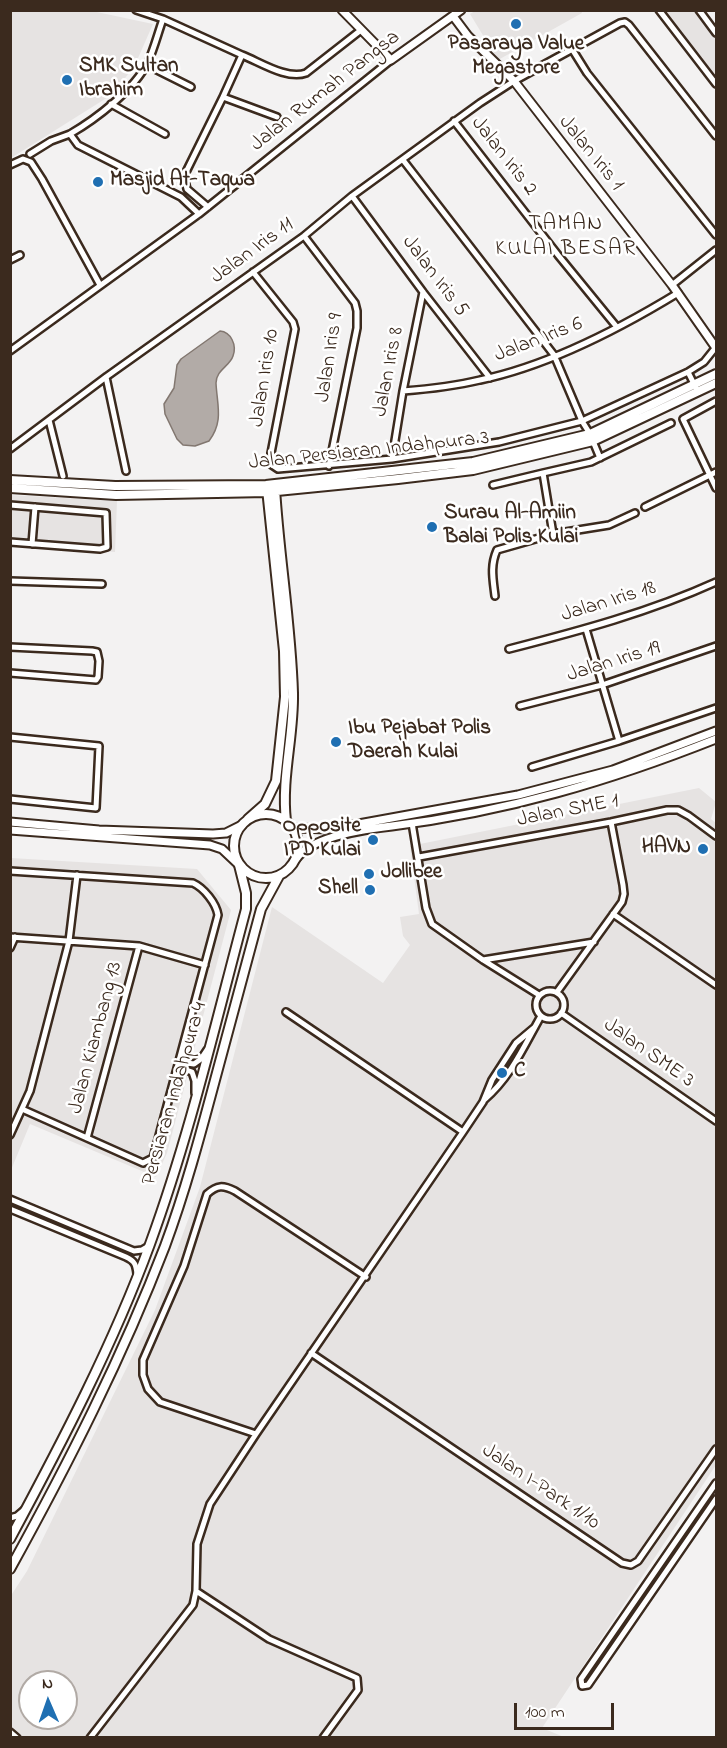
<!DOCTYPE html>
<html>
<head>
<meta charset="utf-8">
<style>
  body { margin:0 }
  #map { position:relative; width:727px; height:1748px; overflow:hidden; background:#f3f2f2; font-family:"Indie Flower",sans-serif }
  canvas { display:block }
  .frame { position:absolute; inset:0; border:12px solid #3b2a1e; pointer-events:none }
  .north { position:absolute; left:18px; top:1670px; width:60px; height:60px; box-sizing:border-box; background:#fff; border:2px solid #b1aaa5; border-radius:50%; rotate:358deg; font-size:16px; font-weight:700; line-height:24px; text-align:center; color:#3b2a1e }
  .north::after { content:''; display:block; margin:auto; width:21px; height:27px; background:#1f6fb2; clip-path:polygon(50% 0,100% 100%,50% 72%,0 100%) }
  .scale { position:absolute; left:514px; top:1703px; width:100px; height:27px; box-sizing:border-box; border:3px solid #3b2a1e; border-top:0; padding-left:8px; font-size:18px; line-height:21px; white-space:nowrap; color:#3b2a1e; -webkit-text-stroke:4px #fff; paint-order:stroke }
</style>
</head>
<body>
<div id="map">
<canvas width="727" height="1748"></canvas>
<div class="frame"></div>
<div class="north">N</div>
<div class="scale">100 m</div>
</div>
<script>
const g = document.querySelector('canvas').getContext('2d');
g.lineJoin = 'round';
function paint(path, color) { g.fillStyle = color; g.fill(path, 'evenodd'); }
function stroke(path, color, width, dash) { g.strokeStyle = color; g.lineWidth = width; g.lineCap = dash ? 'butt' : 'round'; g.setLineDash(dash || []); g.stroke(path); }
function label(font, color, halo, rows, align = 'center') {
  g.font = font + ' "Indie Flower",sans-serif'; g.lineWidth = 5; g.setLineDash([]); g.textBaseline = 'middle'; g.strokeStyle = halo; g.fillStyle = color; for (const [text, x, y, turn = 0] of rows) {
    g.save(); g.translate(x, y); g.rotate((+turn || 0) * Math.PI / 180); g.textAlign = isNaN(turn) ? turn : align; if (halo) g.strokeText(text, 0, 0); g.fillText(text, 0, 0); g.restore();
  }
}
paint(new Path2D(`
  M11 10 92 11 153 24 135 65 113 94 11 158Z
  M475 11 581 10 582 13 498 60 470 14Z
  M662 11H695L716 38V80Z
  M10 495 117 501 115 552 11 545Z
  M699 788 716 802 711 819 716 823V1465L542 1728 564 1737H11L10 1597 27 1571 155 1310 200 1187 272 907 383 983 410 945 403 936 400 917 419 914 410 846ZM30 1682H66V1718H30Z
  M11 858 197 869 231 910 167 1153 156 1177 30 1124 11 1170Z`), '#e6e3e2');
const water = new Path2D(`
  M220 331C231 332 237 345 233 356 230 366 216 370 216 383 217 405 224 421 209 441L195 446 183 445 177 439 165 414 164 404 174 388 177 365 181 359Z`);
paint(water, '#b2aba7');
stroke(water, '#827770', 1.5);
const minor = new Path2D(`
  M136 10 163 19
  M659 10 716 84
  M699 10 716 33
  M572 49 587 73 716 235
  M147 65 191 87
  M111 104 165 134
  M277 117 223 97 242 55C260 62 287 80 306 73L361 30
  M454 121 558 255 616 326
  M30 154 51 141 70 134
  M403 160 554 355 582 421 590 434 600 458
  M10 165 23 159 31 162 42 179 100 285
  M352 196 423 292 490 378
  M208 207 187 189 184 176 223 97
  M199 214 181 197 78 145 70 134C96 119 134 90 148 62 154 49 158 33 163 19L242 55
  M304 236 355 303 357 311V328L329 466
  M10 260 20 255
  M253 272 293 322 295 329 271 453 272 465 278 469 392 459 499 442 582 421 688 372 704 362 716 347
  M672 285 716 250
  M10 351 199 214 391 60
  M688 372 698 392
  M106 377 126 471
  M403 391C429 389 455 386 480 380 547 366 619 329 678 293
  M716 401 683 419 716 488
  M49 420 63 476
  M10 449 106 377 304 236 352 196 480 103 514 81 620 23 625 22 629 25 716 136
  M392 459 403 391 423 292
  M493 485 543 473
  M10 505 106 513 107 547 100 549 10 542
  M645 507 716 472
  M553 534 543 473 591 462 671 423
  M32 544 35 507
  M10 581 102 584
  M495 596C493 579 490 566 497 550L553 534 609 525 635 513
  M586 629 619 741
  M10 647 92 651 97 652 99 661 98 677 96 680 10 673
  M509 649C579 631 650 612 716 582
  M520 706 602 685 716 646
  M10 737 99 746 96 808 10 799
  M532 767 619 741 716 708
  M412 823 426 908 432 924 483 960 539 995
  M419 857 611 822 667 810H678L689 816 716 836
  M10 871 193 883C204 888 216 903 218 915L153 1158 143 1163 22 1109
  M613 914 716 985
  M10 937 139 946 205 965
  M10 948 15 937
  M483 960 594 942
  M536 1005a14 14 0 1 1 28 0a14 14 0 1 1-28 0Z
  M557 992 622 902 624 894 623 885 611 822
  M286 1012 463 1132
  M561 1013 716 1121
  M180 1062 194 1064 201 1059 207 1050
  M178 1067 192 1072 195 1081V1093
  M484 1100C511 1077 524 1046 541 1016
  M10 1135 30 1091 69 941 77 875
  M87 1138 139 946
  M10 1199 134 1251 142 1250 149 1246
  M10 1209 126 1257C135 1261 136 1265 137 1274
  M311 1353 622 1563 631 1565 638 1561 716 1449
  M256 1434 160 1402 148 1389 143 1375V1360L184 1266 207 1194C217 1185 223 1185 235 1191L366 1277
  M716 1483 581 1679 582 1686 588 1685 716 1499
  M10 1518 17 1516 24 1510
  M10 1732 17 1738
  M90 1738 193 1605 196 1591
  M323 1738 358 1690 357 1678 269 1639 196 1591 197 1544 210 1504 256 1434 463 1132 483 1102 492 1080 516 1043 535 1027`);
const tertiary = new Path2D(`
  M342 10 391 60 461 10
  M453 16 468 36 514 81 672 285 716 348
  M10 822 99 830 213 834 226 833 242 825
  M292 828 331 829 518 795 613 770 716 731
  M10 830 210 845 222 849 239 865
  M296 859C311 837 365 829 392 826 506 812 610 781 716 739`);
const secondary = new Path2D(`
  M10 480 115 486 266 485 473 462 590 434 716 374
  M10 488 116 495 267 492 398 479 473 470 593 441 716 383
  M275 488C279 556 291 624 293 693 294 736 281 778 286 821
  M234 846a32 32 0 1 1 64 0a32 32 0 1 1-64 0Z
  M248 819 265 804 276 781 285 697 284 651 267 489
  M10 1539C61 1444 113 1345 150 1244 190 1135 216 1021 246 909V893L239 865
  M10 1569C68 1464 122 1358 165 1246 185 1192 200 1136 215 1080 230 1023 246 966 261 909L279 876`);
stroke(minor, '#3b2a1e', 10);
stroke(tertiary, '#3b2a1e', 11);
stroke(secondary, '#3b2a1e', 12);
stroke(minor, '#fff', 5);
stroke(tertiary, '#fff', 7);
stroke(secondary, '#fff', 8);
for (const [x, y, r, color] of [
  [516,24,6,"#1f6fb2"],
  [67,80,6,"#1f6fb2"],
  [98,182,6,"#1f6fb2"],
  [432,527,6,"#1f6fb2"],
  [336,742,6,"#1f6fb2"],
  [373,840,6,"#1f6fb2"],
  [703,849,6,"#1f6fb2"],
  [369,874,6,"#1f6fb2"],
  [370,890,6,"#1f6fb2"],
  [502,1073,6,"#1f6fb2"]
]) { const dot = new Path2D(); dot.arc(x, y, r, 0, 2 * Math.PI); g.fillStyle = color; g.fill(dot); stroke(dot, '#fff', 2); }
label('bold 21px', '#3b2a1e', '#fff', [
  ["Pasaraya Value",516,46,"center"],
  ["Megastore",516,70,"center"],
  ["SMK Sultan",79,68],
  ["Ibrahim",79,92],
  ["Masjid At-Taqwa",110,182],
  ["Surau Al-Amiin",444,515],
  ["Balai Polis Kulai",444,539],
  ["Ibu Pejabat Polis",348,730],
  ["Daerah Kulai",348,754],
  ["Opposite",361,828,"right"],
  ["IPD Kulai",361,852,"right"],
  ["HAVN",691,849,"right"],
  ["Jollibee",381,874],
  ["Shell",358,890,"right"],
  ["C",514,1073]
], 'left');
label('21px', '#3b2a1e', '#fff', [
  ["Jalan Rumah Pangsa",326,92,-38],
  ["Jalan Iris 1",590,154,51],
  ["Jalan Iris 2",503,157,52],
  ["Jalan Iris 11",253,252,-36],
  ["Jalan Iris 5",434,277,53],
  ["Jalan Iris 6",539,341,-21],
  ["Jalan Iris 9",331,358,-81],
  ["Jalan Iris 8",390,372,-79],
  ["Jalan Iris 10",266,378,-81],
  ["Jalan Persiaran Indahpura 3",369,452,-6],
  ["Jalan Iris 18",609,603,-17],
  ["Jalan Iris 19",614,663,-17],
  ["Jalan SME 1",568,812,-11],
  ["Jalan Kiambang 13",97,1038,-75],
  ["Jalan SME 3",648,1054,35],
  ["Persiaran Indahpura 4",176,1094,-74],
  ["Jalan I-Park 1/10",540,1488,34]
]);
g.letterSpacing = '1.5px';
label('22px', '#3b2a1e', '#fff', [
  ["TAMAN",566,225],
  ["KULAI BESAR",566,250]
]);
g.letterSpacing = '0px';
</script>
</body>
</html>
